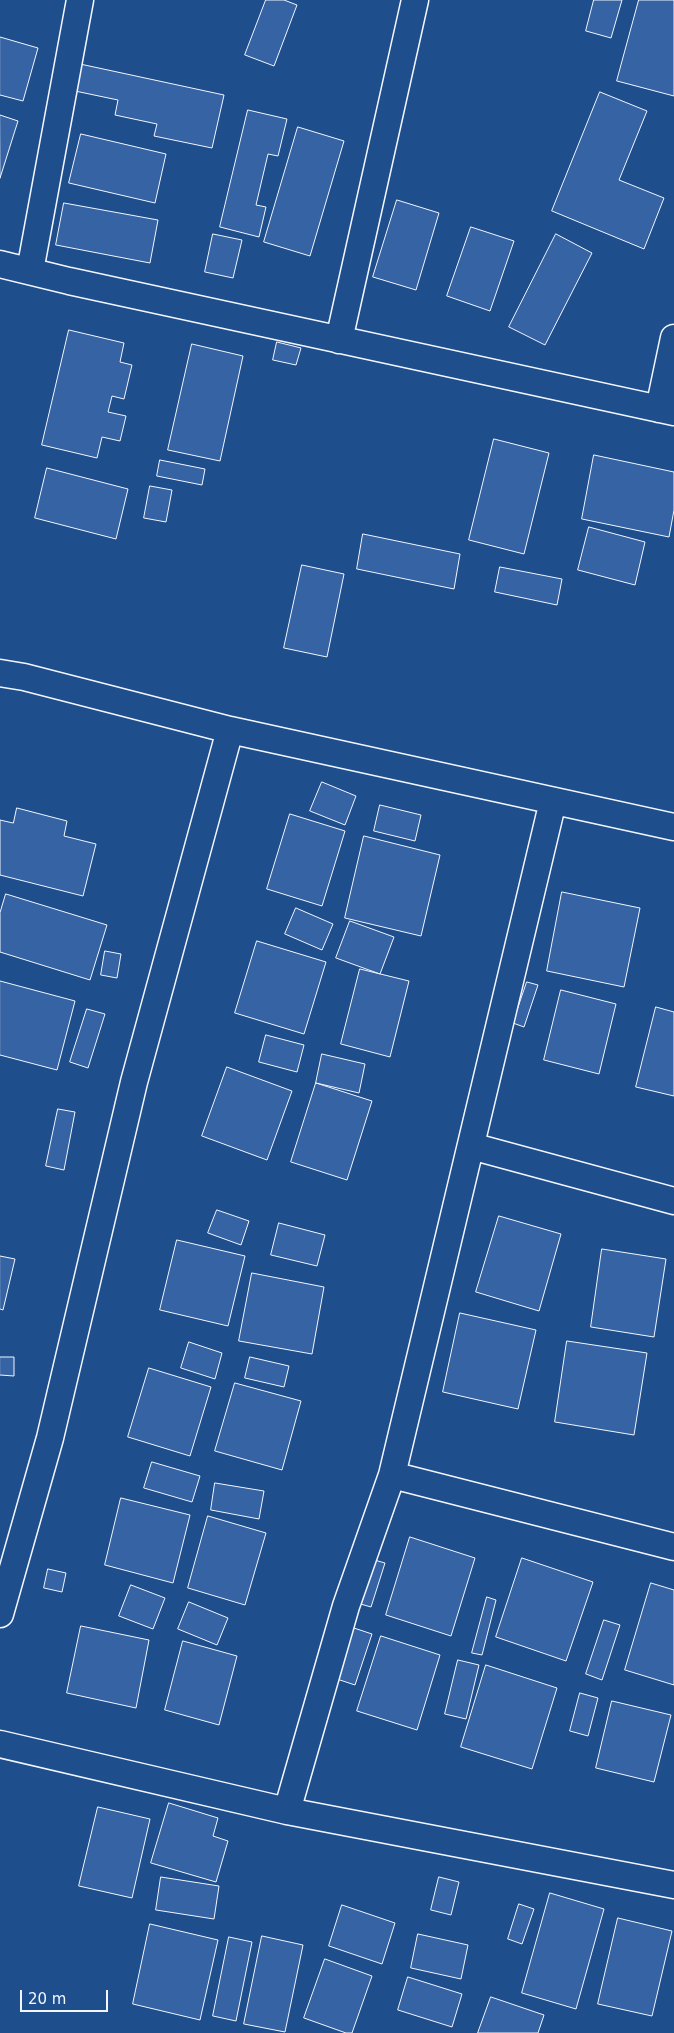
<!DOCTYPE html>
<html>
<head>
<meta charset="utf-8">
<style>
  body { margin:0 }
  #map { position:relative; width:674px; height:2033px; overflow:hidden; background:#1f4e8c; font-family:"DejaVu Sans",sans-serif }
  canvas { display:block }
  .scale { position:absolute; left:20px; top:1990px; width:88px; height:22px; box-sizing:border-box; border:2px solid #f2f6ff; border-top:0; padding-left:6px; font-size:15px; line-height:18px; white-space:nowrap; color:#f2f6ff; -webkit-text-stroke:4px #1f4e8c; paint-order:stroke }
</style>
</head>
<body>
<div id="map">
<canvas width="674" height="2033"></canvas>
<div class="scale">20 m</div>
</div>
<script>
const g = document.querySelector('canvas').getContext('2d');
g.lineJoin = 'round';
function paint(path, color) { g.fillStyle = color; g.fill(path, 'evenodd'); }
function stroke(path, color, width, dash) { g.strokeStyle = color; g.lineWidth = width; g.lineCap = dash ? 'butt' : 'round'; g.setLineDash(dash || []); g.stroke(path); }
const building = new Path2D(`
  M266 0H284L297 5 274 66 245 55Z
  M594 0H622L611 38 586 31Z
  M639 0H674V96L617 81Z
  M0 37 38 48 23 101 0 95Z
  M80 64 224 95 212 148 154 136 157 124 115 115 118 100 75 91Z
  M600 92 647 111 619 180 664 198 644 249 552 211Z
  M248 110 287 119 278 156 268 154 256 205 266 207 259 237 220 227Z
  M0 115 18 121 0 178Z
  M298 127 344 141 310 256 264 242Z
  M81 134 166 154 155 203 69 183Z
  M397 200 439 213 416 290 373 277Z
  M64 203 158 220 150 263 56 245Z
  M471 227 514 241 490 311 447 296Z
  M213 234 242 240 233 278 205 272Z
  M556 234 592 253 545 345 509 327Z
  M69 330 124 343 120 362 132 365 124 399 112 396 108 412 126 416 120 441 102 437 97 458 42 445Z
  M277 342 301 348 296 365 273 360Z
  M192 344 243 356 220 461 168 450Z
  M494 439 549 453 524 554 469 540Z
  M594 455 674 472V510L669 537 582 519Z
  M160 460 205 469 202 485 157 476Z
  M47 468 128 489 116 539 35 518Z
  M150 486 172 490 166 522 144 518Z
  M589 527 645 542 635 585 578 570Z
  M363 534 460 554 454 589 357 569Z
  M302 565 344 574 327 657 284 648Z
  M500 567 562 579 557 605 495 592Z
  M322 782 356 796 345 825 310 811Z
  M380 805 421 815 415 841 374 831Z
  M17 808 67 821 64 836 96 844 83 896 0 875V820L13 823Z
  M290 814 345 831 322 906 267 889Z
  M364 836 440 855 421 936 345 918Z
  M562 892 640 908 624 987 547 971Z
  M6 894 107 925 90 980 0 952V913Z
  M296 908 333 924 322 950 285 934Z
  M350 921 394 937 380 974 336 958Z
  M257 941 326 962 304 1034 235 1013Z
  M105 951 121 954 117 978 101 975Z
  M360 969 409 981 390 1057 341 1044Z
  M0 981 75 1001 57 1070 0 1055Z
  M527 982 538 985 524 1027 513 1023Z
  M561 990 616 1004 599 1074 544 1060Z
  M656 1007 674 1012V1096L636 1087Z
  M87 1009 105 1014 88 1068 70 1062Z
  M266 1035 304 1045 297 1072 259 1062Z
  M322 1054 365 1064 359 1093 316 1083Z
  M227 1067 292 1091 267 1160 202 1136Z
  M316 1083 372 1101 347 1180 291 1162Z
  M58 1109 75 1112 64 1170 46 1166Z
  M217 1210 249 1221 241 1245 208 1233Z
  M499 1216 561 1234 539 1311 476 1292Z
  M279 1223 325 1235 317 1266 271 1255Z
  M177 1240 245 1256 228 1326 160 1310Z
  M602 1249 666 1259 654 1337 591 1327Z
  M0 1256 15 1259 3 1310 0 1309Z
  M252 1273 324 1287 312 1354 239 1341Z
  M460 1313 536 1330 518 1409 443 1392Z
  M567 1341 647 1353 634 1435 555 1422Z
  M189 1342 222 1353 215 1379 181 1368Z
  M0 1357H14V1376L0 1375Z
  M250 1357 289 1366 284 1387 245 1378Z
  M149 1368 211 1387 190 1456 128 1437Z
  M235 1383 301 1401 282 1470 215 1451Z
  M152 1462 200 1476 192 1502 144 1488Z
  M215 1483 264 1491 259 1519 211 1510Z
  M121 1498 190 1515 173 1583 105 1565Z
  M208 1516 266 1533 245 1605 188 1588Z
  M410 1537 475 1558 451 1636 386 1615Z
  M522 1558 593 1582 566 1661 496 1637Z
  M371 1559 385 1563 371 1607 357 1603Z
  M48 1569 66 1573 62 1592 44 1588Z
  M651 1583 674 1590V1685L625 1670Z
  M131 1585 165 1598 153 1629 119 1616Z
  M487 1597 496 1600 482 1655 472 1653Z
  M189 1602 228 1618 217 1645 178 1629Z
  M604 1620 620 1625 602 1680 586 1674Z
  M81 1626 149 1640 136 1708 67 1693Z
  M348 1626 372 1634 355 1685 331 1677Z
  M381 1636 440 1655 417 1730 357 1711Z
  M183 1641 237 1656 219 1725 165 1710Z
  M458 1660 479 1665 466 1719 445 1714Z
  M486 1665 557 1688 532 1769 461 1747Z
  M580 1693 598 1698 588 1736 570 1731Z
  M612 1701 671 1715 654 1782 596 1768Z
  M169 1803 218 1818 213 1836 228 1841 216 1882 151 1863Z
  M98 1807 150 1819 132 1898 79 1886Z
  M161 1877 219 1886 214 1919 156 1910Z
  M439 1877 459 1882 451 1915 431 1910Z
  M550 1893 604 1909 576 2009 522 1993Z
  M519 1904 534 1909 522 1944 508 1939Z
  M342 1905 395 1923 382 1964 329 1946Z
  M618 1918 672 1931 652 2016 598 2004Z
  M150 1924 218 1940 200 2020 133 2004Z
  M418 1934 468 1945 461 1979 411 1968Z
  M262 1936 303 1945 285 2032 244 2024Z
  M229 1937 252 1942 236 2021 213 2016Z
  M325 1959 372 1976 352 2033H346L304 2018Z
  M408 1977 462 1994 452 2027 398 2010Z
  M491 1997 544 2015 538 2033H478Z`);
paint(building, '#3563a3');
stroke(building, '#f2f6ff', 1);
const minor = new Path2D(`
  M0 264 69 281 674 412
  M30 271 80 0
  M339 340 415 0
  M659 409 674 338
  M0 673 24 677 230 730 674 827
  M471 1146 674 1201
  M392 1475 674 1547
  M0 1614 50 1438 134 1082 230 730
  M0 1744 287 1811 674 1885
  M287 1811 346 1606 392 1475 553 801`);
stroke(minor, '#f2f6ff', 29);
stroke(minor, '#1f4e8c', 26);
</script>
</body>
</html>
